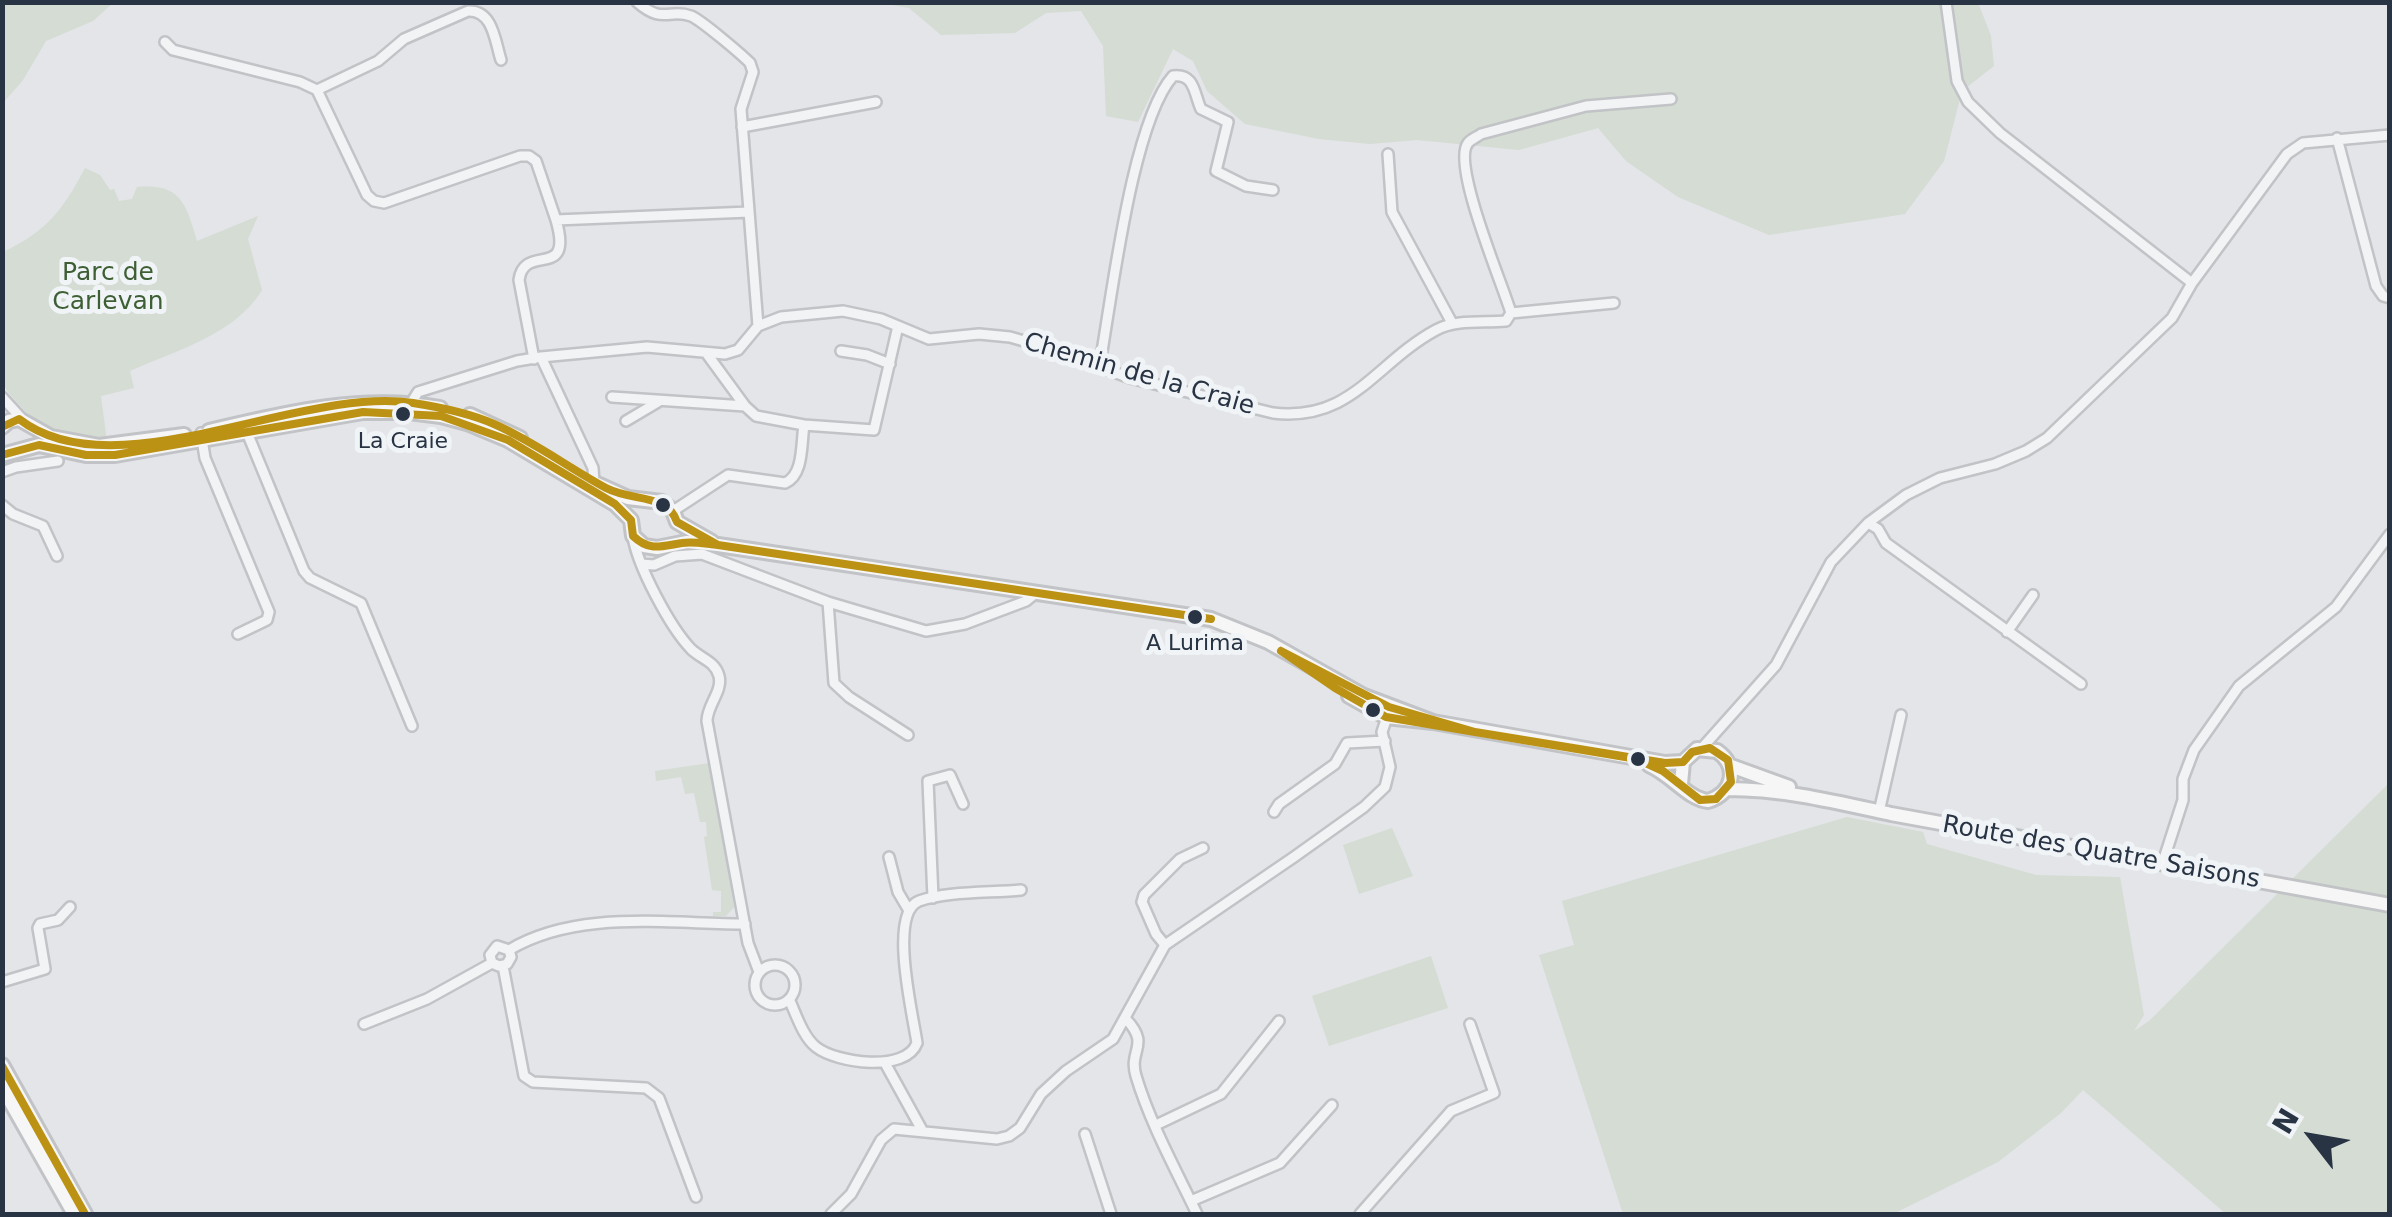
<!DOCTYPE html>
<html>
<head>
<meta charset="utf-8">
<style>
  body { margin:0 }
  #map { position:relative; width:2392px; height:1217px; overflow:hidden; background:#e3e5e8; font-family:"DejaVu Sans",sans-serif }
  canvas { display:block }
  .frame { position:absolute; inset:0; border:5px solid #283343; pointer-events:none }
  .north { position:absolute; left:2262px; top:1087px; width:100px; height:100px; -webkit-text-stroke:8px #f0f4f7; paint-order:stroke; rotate:301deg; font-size:28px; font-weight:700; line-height:40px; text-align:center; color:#283343 }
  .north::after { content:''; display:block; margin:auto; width:35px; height:45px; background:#283343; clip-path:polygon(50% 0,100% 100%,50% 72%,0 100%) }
</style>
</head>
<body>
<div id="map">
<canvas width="2392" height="1217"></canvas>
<div class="frame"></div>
<div class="north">N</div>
</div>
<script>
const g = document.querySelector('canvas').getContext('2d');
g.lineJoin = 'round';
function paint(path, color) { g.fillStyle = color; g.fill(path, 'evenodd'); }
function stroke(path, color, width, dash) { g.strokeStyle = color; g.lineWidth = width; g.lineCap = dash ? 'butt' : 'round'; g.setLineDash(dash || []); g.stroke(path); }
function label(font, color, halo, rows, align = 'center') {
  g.font = font + ' "DejaVu Sans",sans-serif'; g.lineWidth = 10; g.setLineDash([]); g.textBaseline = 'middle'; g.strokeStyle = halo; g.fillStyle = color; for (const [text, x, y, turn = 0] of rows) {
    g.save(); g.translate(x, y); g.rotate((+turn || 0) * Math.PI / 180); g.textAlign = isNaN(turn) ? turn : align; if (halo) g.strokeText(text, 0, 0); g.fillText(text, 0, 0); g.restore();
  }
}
paint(new Path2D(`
  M3 2H113V3L93 21 46 41 23 80 3 103Z
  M881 3H1982L1979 5 1991 36 1994 66 1962 91 1944 161 1905 214 1769 235 1678 197 1626 161 1598 128 1519 150 1417 140 1370 144 1319 139 1245 124 1207 91 1193 61 1173 49 1138 122 1106 116 1103 46 1081 11 1046 13 1015 33 941 35 909 8Z
  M85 168 100 175 110 190 114 189 119 201 132 199 137 187C181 183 186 204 197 241L258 216 248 239 262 290C236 334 175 351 130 371L134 388 101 396 107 442 60 435 31 418 7 391 3 382V252C46 232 63 210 85 168Z
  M710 763 734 907 726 916H713V912H721V891L712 890 704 837 707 836 706 822H700L694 793 685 794 681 777 656 781 655 771Z
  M2389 783V1214H2226L2083 1090 2061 1113 1998 1162 1893 1214H1623L1539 955 1574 945 1562 901 1847 817 1923 832 1927 844 2036 875 2120 877 2144 1015 2134 1031 2149 1021Z
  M1392 828 1413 876 1359 894 1343 845Z
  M1431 956 1448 1008 1329 1046 1312 996Z`), '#d4dcd3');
const minor = new Path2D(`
  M637 2C663 25 669 8 691 16 701 20 741 54 750 63L753 72 741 109 758 326
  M1946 2 1957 81 1968 102 2000 133 2192 283
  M165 42 173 50 300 82 317 90 367 195 374 201 384 203 520 156H529L536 161 556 220
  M317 90 378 61 404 39 468 11C493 10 495 41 501 60
  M742 127 876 102
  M2337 138 2376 286 2383 296 2390 298
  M1388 154 1392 212 1452 323
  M1511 313 1614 303
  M841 351 867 355 890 364
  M541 357 593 468 594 482
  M534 359 519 280C524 242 574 282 556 220L749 212
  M1100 363C1112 297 1132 122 1173 76 1195 73 1194 94 1201 109L1228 122 1216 171 1246 186 1273 190
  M2 397 23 420
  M612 397 745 406
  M410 405 418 392 517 361 541 357 647 347 725 354 738 350 758 326 781 317 843 311 881 319 929 339 979 334 1010 337 1100 363 1108 370 1130 378 1273 413C1352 422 1375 363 1436 330 1456 319 1483 323 1506 321L1511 313C1503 285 1451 164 1468 143 1471 139 1477 137 1481 134L1586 106 1671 99
  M626 421 658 402
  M804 425 874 430 898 326
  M246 430 304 571 310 578 361 603 412 726
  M201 433 205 458 269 612 267 620 238 634
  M2 472 16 467 58 461
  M2 505 13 514 43 526 57 556
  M673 511 728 475 785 483C804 475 801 444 804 425L756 416 745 406 707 354
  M1868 523 1878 529 1886 543 2081 684
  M633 537C638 567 670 627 691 649 701 659 715 661 719 676 723 691 707 705 707 721L748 943 759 972
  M641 564 654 565 675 556 702 554 828 602 926 631 965 624 1026 601 1036 593
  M828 602 834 683 849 697 908 735
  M2007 632 2033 595
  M1702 748 1776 665 1831 562 1868 523 1906 495 1940 478 1995 464 2026 451 2047 438 2172 318 2192 283 2287 154 2303 143 2390 135
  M1274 812 1279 804 1335 764 1347 743 1385 741
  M1879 812 1901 715
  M889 857 898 892 908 909
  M2162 865 2183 800V779L2194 750 2239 686 2336 607 2390 534
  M933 898 928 781 950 775 963 804
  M1165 945 1156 934 1142 902 1144 895 1180 859 1203 848
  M509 950 511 957 507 964 499 966 492 963 490 955 497 946 509 950C577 909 669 924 745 924
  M755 985a20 20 0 1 1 40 0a20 20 0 1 1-40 0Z
  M503 966 524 1076 533 1082 646 1088 659 1098 696 1197
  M2 982 45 969 38 928 40 924 58 920 70 907
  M789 999C796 1014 803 1037 816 1047 836 1063 906 1073 917 1043 913 1015 888 913 919 901 946 891 991 893 1021 890
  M1126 1019C1151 1046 1128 1049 1136 1076 1150 1123 1176 1170 1197 1214
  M364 1024 427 999 492 963
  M885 1063 922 1130
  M1156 1125 1221 1094 1279 1021
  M1085 1134 1111 1214
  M1191 1201 1280 1163 1332 1105
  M831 1214 851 1194 881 1140 894 1129 997 1139 1009 1136 1020 1128 1041 1094 1066 1071 1113 1039 1165 945 1294 857 1364 807 1385 787 1390 767 1382 732 1388 714
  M1360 1214 1451 1111 1494 1093 1470 1024`);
const secondary = new Path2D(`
  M470 415 520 438
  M2 427 9 421 19 419 51 437 99 446 184 435
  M209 431C285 413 362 394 440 408
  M2 455 39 445 86 455H115L363 412H409L441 416 467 423 508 440 615 504 631 520 633 536 644 546 657 548 687 542 718 545 1211 619 1268 642 1364 696 1433 722
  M597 484 628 498 662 502 673 511 677 522 712 542
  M1349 696 1386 717 1433 722 1665 763 1683 762
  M1649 765C1672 775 1688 799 1708 801 1734 793 1739 766 1717 751L1697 749 1683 762 1681 784
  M1731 766 1789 787
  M1727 789C1784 789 1836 802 1891 814L2390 905
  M2 1065 85 1214
  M2 1087 74 1214`);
stroke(minor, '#c1c3c6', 14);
stroke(secondary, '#c1c3c6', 18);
stroke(minor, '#f2f3f5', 9);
stroke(secondary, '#f6f6f7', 12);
stroke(new Path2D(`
  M2 427 19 419C115 493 300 385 413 403 439 407 469 413 494 424 533 441 569 468 606 488 633 502 667 493 677 522L718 545
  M2 455 39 445 86 455H115L363 412 441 416 508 440 615 504 631 520 633 536C650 552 661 546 682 543 694 541 706 544 718 545
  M718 545 1211 619
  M1281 651 1389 707 1475 732
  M1281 651 1335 688 1386 717 1475 732
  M1475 732 1665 763 1683 762 1692 752 1710 748 1728 760 1731 782 1716 799 1700 800 1663 771 1637 759Z
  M2 1066 85 1214`), '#bb9214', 8);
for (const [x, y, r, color] of [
  [403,414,9,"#283343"],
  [663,505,9,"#283343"],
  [1195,617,9,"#283343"],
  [1373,710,9,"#283343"],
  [1638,759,9,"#283343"]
]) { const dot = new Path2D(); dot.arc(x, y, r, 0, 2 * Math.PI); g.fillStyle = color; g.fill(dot); stroke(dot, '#f0f4f7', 4); }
label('22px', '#283343', '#f0f4f7', [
  ["La Craie",403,442],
  ["A Lurima",1195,644]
]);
label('25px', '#3e5f34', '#f0f4f7', [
  ["Parc de",108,273],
  ["Carlevan",108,302]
]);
label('25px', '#283343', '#f0f4f7', [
  ["Chemin de la Craie",1139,375,16],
  ["Route des Quatre Saisons",2101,853,10]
]);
</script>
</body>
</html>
